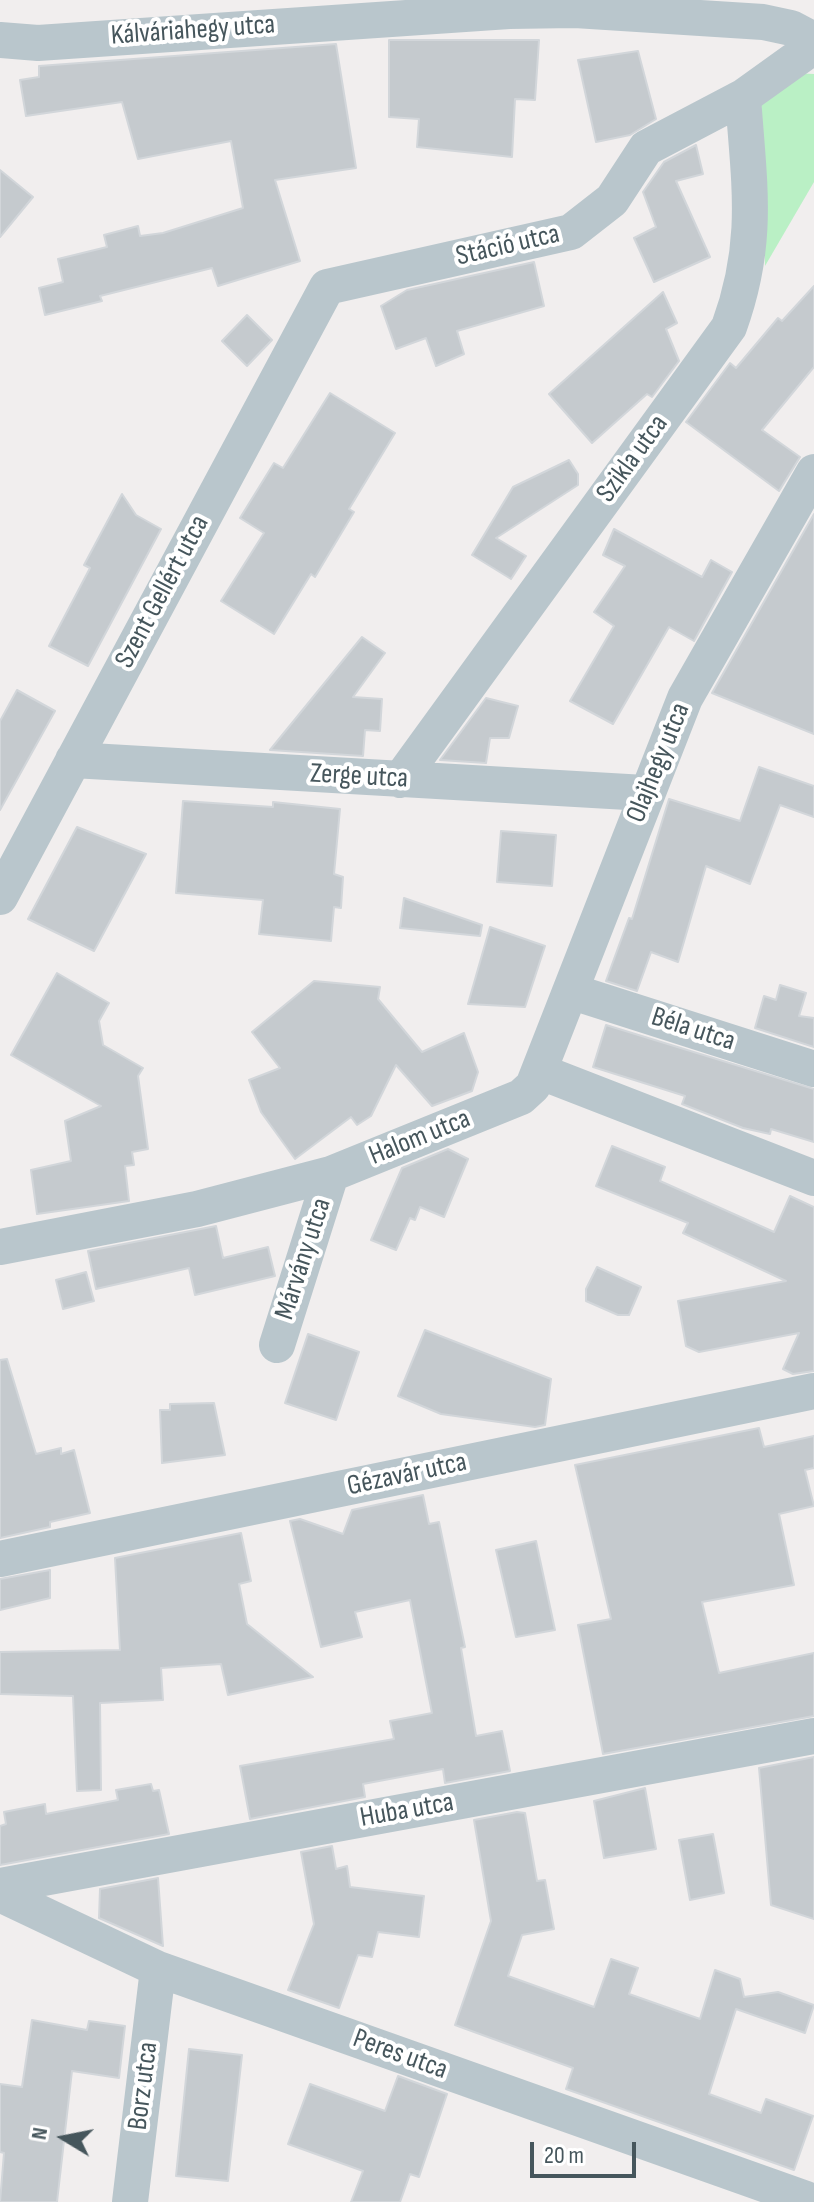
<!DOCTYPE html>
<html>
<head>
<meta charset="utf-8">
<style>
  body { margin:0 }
  #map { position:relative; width:814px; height:2202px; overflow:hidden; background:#f1eeee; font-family:"Sofia Sans Condensed",sans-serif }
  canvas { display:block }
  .north { position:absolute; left:24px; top:2098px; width:80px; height:80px; -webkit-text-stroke:6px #fff; paint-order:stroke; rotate:280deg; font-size:22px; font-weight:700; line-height:32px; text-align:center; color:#46565c }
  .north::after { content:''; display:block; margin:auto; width:28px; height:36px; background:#46565c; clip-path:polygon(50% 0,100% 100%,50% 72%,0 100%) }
  .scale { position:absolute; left:530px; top:2142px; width:106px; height:36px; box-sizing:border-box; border:4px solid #46565c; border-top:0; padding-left:10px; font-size:24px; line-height:28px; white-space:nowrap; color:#46565c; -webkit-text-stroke:6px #fff; paint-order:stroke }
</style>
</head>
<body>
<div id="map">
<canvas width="814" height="2202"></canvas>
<div class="north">N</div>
<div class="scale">20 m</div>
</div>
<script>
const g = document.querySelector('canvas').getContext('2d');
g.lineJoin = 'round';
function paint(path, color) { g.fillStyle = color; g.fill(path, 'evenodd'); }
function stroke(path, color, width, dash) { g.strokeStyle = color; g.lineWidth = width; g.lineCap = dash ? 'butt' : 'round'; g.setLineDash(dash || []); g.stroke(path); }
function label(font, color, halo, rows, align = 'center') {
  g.font = font + ' "Sofia Sans Condensed",sans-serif'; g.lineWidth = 8; g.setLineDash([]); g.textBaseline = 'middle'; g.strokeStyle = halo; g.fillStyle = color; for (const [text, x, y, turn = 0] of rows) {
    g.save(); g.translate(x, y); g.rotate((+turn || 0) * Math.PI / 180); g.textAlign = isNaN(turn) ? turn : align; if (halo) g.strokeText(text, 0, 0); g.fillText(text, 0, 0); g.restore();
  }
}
paint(new Path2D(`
  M793 73 814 74V182L765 266 761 100Z`), '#baf0c5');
const building = new Path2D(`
  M389 40H539L535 100 515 99 512 157 417 147 419 119 389 117Z
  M336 44 356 168 275 180 300 261 218 286 212 268 100 296 102 301 45 315 39 288 63 282 58 259 107 247 104 235 138 226 140 236 163 233 243 208 231 141 138 159 122 102 26 116 20 80 39 77V66Z
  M638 51 656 119 630 135 596 142 578 60Z
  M696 145 703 174 676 181 710 257 654 282 634 238 656 227 643 192 664 162Z
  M0 170 33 197 0 237Z
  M534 262 544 306 457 331 464 354 436 366 426 338 396 349 381 306 407 290Z
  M814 286V367L762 430 800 457 779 491 686 422 730 363 736 368 778 318 782 321Z
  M663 292 677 323 666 329 679 361 652 397 647 394 592 443 549 394Z
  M247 315 272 340 247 366 222 341Z
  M330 393 395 433 349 509 354 512 315 577 311 574 274 634 221 601 264 533 240 518 274 463 283 468Z
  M569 460 578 474V485L496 538 526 556 511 579 472 555 513 487Z
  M122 494 136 515 161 529 88 666 49 646 90 568 84 565Z
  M814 514V734L712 693Z
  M614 529 702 577 711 560 732 572 694 641 669 627 613 724 570 701 614 626 594 612 625 566 603 555Z
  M362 637 385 653 353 697 382 699 380 731 365 730 363 756 270 750Z
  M17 690 55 711 0 810V721Z
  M486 698 518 706 509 738H490L486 763 440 760Z
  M759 767 814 786V817L780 805 750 884 706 866 678 962 651 952 637 991 606 981 629 918 632 919 669 799 740 821Z
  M183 801 273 807V802L340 809 334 874 343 877 341 908 334 907 331 941 259 934 263 900 176 893Z
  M77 827 146 854 94 951 28 919Z
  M501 831 556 835 552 886 497 882Z
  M404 898 482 925 480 936 400 928Z
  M490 927 545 946 525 1007 468 1004Z
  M57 973 109 1003 99 1021 103 1045 143 1068 138 1076 148 1149 132 1152 134 1165 125 1166 129 1201 37 1214 31 1170 71 1161 65 1121 101 1106 11 1055Z
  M314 981 380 987 378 999 422 1052 464 1033 478 1072 472 1091 432 1106 396 1065 371 1116 357 1125 351 1117 295 1159 261 1112 249 1080 280 1068 252 1032Z
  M780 985 806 993 799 1016 814 1018V1047L755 1028 764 996 776 1000Z
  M606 1025 814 1089V1142L771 1129 770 1134 743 1128 682 1104 685 1096 593 1067Z
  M612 1146 665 1167 660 1181 774 1232 790 1196 814 1207V1371L793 1374 783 1369 799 1333 699 1352 686 1346 678 1301 786 1281 683 1233 688 1223 596 1186Z
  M448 1149 468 1159 444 1217 420 1207 415 1220 410 1218 396 1250 371 1240 402 1168Z
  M216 1226 223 1258 268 1247 275 1276 195 1295 189 1268 96 1289 88 1251Z
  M597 1267 641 1287 629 1315H618L586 1301V1289Z
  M86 1272 94 1301 63 1309 56 1280Z
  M425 1330 551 1379 545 1425 535 1427 441 1414 398 1396Z
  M308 1334 359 1352 336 1420 285 1403Z
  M7 1359 36 1454 61 1448V1454L74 1450 90 1513 50 1522V1527L0 1538V1360Z
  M214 1403 225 1455 162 1463 160 1410H170V1404Z
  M759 1428 764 1447 814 1436V1468L805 1470 814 1506 779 1514 794 1585 702 1602 719 1673 814 1653V1716L603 1754 578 1625 611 1619 575 1465Z
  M423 1495 429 1524 439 1522 465 1647 461 1648 476 1736 502 1731 510 1771 445 1783 443 1769 363 1784 365 1797 250 1819 240 1766 394 1739 390 1721 432 1713 410 1600 355 1612 362 1637 321 1647 290 1521 300 1519 343 1534 352 1510Z
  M241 1533 251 1581 239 1584 247 1624 313 1677 228 1695 221 1664 161 1668 163 1700 100 1703 101 1790 77 1791 73 1696 0 1694V1652L120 1650 115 1558Z
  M536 1541 555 1630 516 1637 496 1550Z
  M50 1570V1598L0 1610V1579Z
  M814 1757V1919L771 1905 759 1768Z
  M151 1784 153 1791 159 1790 169 1834 0 1865V1826L6 1824 4 1812 45 1804 46 1814 118 1800 116 1790Z
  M645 1788 656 1849 604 1858 594 1801Z
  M517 1812 525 1813 537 1881 545 1880 554 1929 522 1935 508 1976 594 2007 611 1959 638 1968 629 1994 700 2019 715 1970 740 1979 744 1997 778 1992 814 2005 805 2033 736 2009 709 2094 761 2113 766 2099 813 2116 794 2170 566 2089 573 2068 455 2025 491 1921 474 1820Z
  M713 1834 724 1893 690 1900 679 1840Z
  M332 1846 336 1869 347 1866 350 1887 424 1896 419 1937 378 1932 372 1957 358 1955 339 2008 288 1990 314 1924 301 1852Z
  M158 1878 163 1946 99 1918 100 1889Z
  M32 2020 87 2030 89 2021 125 2026 119 2078 72 2071 57 2202H0L4 2153 0 2152V2084L22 2087Z
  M189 2049 242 2055 228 2181 176 2176Z
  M398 2076 447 2094 419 2177 410 2174 400 2202H351L363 2171 288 2144 310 2084 385 2111Z`);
paint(building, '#c5cace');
stroke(building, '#d2d6da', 2);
stroke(new Path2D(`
  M0 40 38 43 509 11 575 10 763 22 791 28 814 40
  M73 760 645 793
  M400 780 729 327C760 242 749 184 743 97
  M0 897 327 287 571 232 612 200 646 148 743 97 814 46
  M573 992 814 1069
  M541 1072 814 1178
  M0 1247 197 1209 331 1174 521 1097 533 1086 685 698 814 472
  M277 1345 331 1174
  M0 1559 814 1391
  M0 1886 814 1736
  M0 1894 158 1969 806 2199
  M130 2202 158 1969`), '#b9c6cc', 36);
label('28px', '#46565c', '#fff', [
  ["Kálváriahegy utca",193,31,-4],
  ["Stáció utca",508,246,-13],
  ["Szikla utca",633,459,-54],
  ["Szent Gellért utca",163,592,-62],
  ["Olajhegy utca",659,763,-68],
  ["Zerge utca",359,777,3],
  ["Béla utca",693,1030,18],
  ["Halom utca",420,1138,-22],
  ["Márvány utca",304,1259,-72],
  ["Gézavár utca",407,1475,-12],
  ["Huba utca",407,1811,-10],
  ["Peres utca",400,2055,20],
  ["Borz utca",144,2086,-83]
]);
</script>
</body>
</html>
